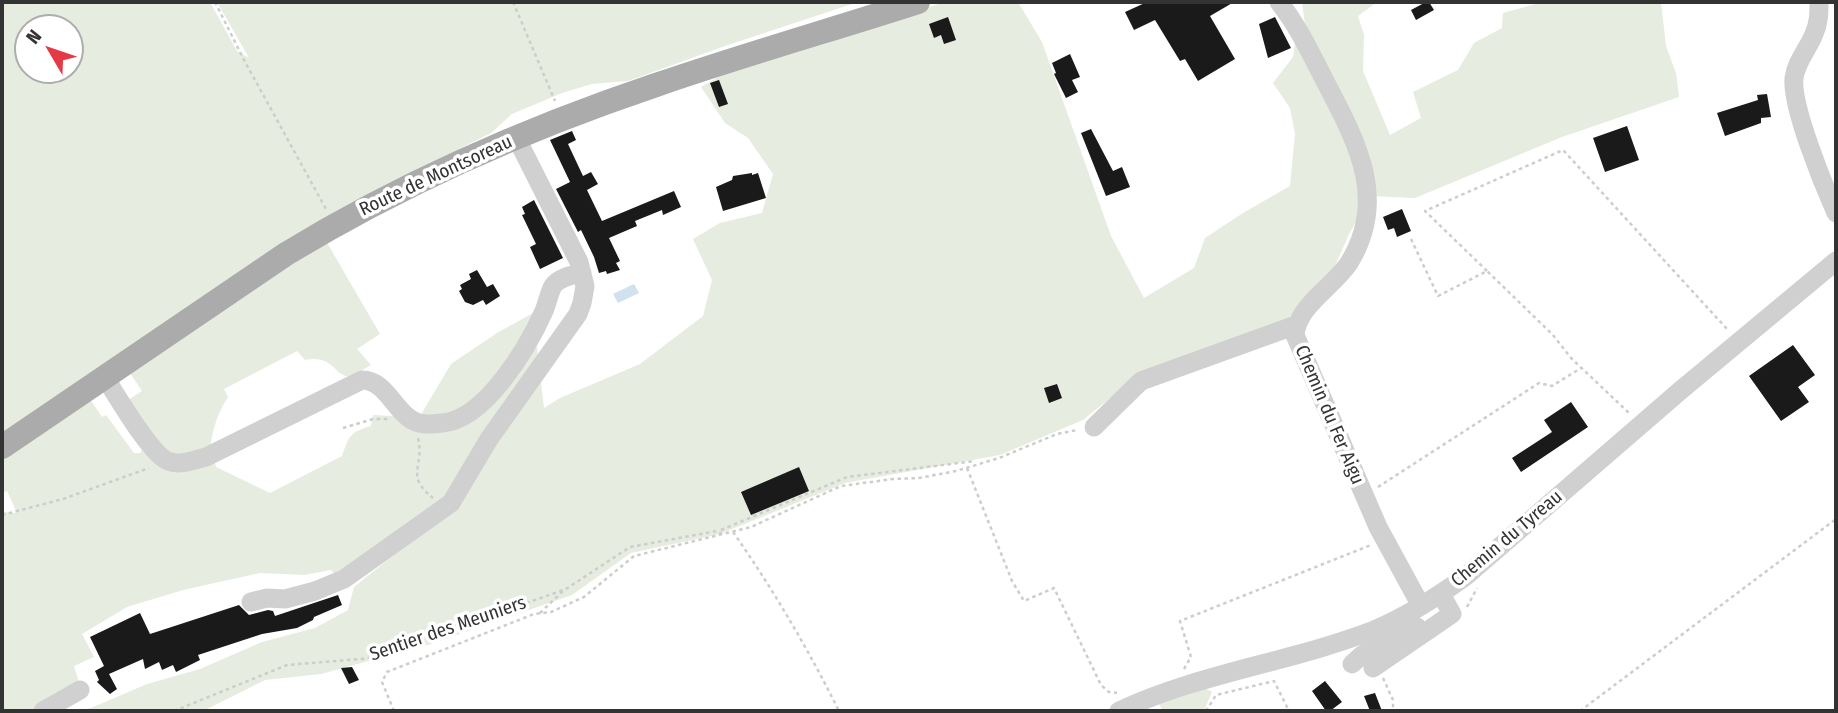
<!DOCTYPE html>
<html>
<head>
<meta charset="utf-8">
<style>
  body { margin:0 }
  #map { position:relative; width:1838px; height:713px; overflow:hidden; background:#fff; font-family:"Fira Sans Condensed",sans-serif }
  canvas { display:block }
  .frame { position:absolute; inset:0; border:4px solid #333; pointer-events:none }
  .north { position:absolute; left:14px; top:14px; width:70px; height:70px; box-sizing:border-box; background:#fff; border:2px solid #adadad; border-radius:50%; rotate:309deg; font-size:19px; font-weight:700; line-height:28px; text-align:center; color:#333 }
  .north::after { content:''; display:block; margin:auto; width:24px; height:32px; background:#e63946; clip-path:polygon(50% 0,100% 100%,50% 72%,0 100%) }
</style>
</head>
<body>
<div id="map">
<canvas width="1838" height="713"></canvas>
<div class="frame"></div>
<div class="north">N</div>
</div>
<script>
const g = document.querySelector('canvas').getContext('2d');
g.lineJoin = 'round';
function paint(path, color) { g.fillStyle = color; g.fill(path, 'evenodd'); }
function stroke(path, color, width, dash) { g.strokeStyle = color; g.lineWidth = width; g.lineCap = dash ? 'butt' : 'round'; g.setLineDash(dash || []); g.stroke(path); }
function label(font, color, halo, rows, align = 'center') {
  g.font = font + ' "Fira Sans Condensed",sans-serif'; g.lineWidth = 7; g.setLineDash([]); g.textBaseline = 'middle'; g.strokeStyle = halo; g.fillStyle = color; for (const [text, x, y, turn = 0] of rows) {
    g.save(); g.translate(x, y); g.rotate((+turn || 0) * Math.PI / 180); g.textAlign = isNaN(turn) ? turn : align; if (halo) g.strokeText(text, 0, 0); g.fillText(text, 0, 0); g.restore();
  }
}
paint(new Path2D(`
  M2 2H210L237 51 249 58 217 2H858L728 45 628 81 592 84 562 93 512 114 491 133 377 190 2 433ZM28 28H70V70H28Z
  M945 2H1018L1042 42 1111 236 1144 298 1194 268 1205 238 1243 213 1290 186 1295 134 1290 108 1273 83 1293 57 1296 36 1305 25 1302 2H1377L1358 16 1364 35 1363 71 1390 135 1421 118 1413 92 1458 70 1474 43 1502 28 1503 13 1543 2H1661L1666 46 1676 73 1679 97 1562 137 1415 198 1371 196 1349 234 1332 273 1284 323 1140 374 1083 420 1000 455 845 483 720 534 631 553 572 595 431 644 321 674 265 680 203 711H74L91 708 147 684 200 669 262 642 315 628 348 610 354 587 395 554 335 574 331 570 304 575 260 573 183 590 127 607 82 634 94 657 74 666 80 685 31 711H2V512L17 513 7 491 2 493V460L90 399 102 417 106 415 134 453H140L144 447 182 472 198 469 214 460 216 467 270 493 342 456C349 436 350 432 371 426L373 415 393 416 413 428 451 364 497 333 533 313 544 408 560 398 640 364 703 316 712 280 693 239 720 223 762 213 773 174 748 138 725 123 701 87 727 72Z
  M326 241 380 334 357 349 371 365C365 368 357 375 351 376 335 379 335 354 305 360L297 351 224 389 228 397C217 414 213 429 210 448L179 458 161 449 128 400 142 391 130 373Z
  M1205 688 1212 692 1204 711H1163L1159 704Z`), '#e6ecdf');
paint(new Path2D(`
  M634 284 639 293 618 303 613 294Z`), '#cfe2ee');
paint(new Path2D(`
  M1147 2H1234L1210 16 1235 59 1198 81 1185 59 1180 61 1155 20 1134 30 1125 12Z
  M1426 2H1429L1434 10 1416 20 1411 10Z
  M948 17 956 40 944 44 941 35 934 38 929 24Z
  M1275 17 1291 48 1268 58 1259 24Z
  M1070 54 1080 77 1072 80 1078 92 1066 98 1054 74 1056 73 1052 63Z
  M719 80 728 104 719 107 710 83Z
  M1767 94 1771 117 1761 118V123L1725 136 1717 113 1758 100 1757 95Z
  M1627 126 1639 160 1605 172 1593 138Z
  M1091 129 1113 171 1122 167 1130 187 1106 196 1081 133Z
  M572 131 576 140 568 144 583 176 591 172 598 184 587 190 602 221 674 191 681 207 663 215 662 210 635 221 637 226 609 238 620 261 616 263 620 270 607 274 606 271 599 273 594 257 581 230 578 232 556 189 570 182 550 140Z
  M752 173V175L758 173 766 198 723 211 716 187 732 180 733 176Z
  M534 200 563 258 540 269 530 247 536 244 522 215 525 214 522 207Z
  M1402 209 1411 231 1397 237 1394 228 1388 230 1383 217Z
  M477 270 487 287 493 284 500 296 486 305 483 300 473 305 465 302 459 291 462 289 460 285 471 279 469 274Z
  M1793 345 1815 375 1798 387 1809 402 1781 421 1749 376Z
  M1057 384 1062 398 1049 403 1044 388Z
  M1571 402 1588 427 1521 472 1512 458 1552 432 1544 420Z
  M799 467 809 491 751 515 741 492Z
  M338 595 342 605 314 617 313 620 297 628 262 634 198 655 200 660 176 672 173 665 162 670 159 662 145 669 143 659 109 674 117 689 110 694 97 682 99 680 95 671 104 666 90 637 140 613 150 634 239 605 249 615 268 610 273 611 275 616Z
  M352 667 359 680 349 684 341 668Z
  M1325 681 1342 702 1330 711H1326L1312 691Z
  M1375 693 1382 711H1370L1364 696Z`), '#1a1a1a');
stroke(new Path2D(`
  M215 2 244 60 326 209
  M513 2 555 101
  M1411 239 1438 296 1487 271 1552 334 1571 358 1629 413
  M1487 271 1425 211 1563 150 1727 329
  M343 428 373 419H388
  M418 438C425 467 404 475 433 498
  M967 468 1012 581 1024 601 1054 588 1101 685 1109 692 1117 693
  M1378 487 1539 383 1552 386 1581 368
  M2 515 63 499 149 468
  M721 530 847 477 975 461
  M733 532C773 589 808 649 839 711
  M1467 607 1477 588
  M540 613 563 591
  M1184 669 1191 657 1180 621 1371 545
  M1383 678 1393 700V711
  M174 711 287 665 372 658 566 589 630 547 717 531 722 534
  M394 711 382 682 387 672 534 614 551 612 584 597 634 556 751 527 841 486 893 479 919 478 956 471 999 458 1057 434 1077 430
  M1206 711 1216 695 1274 681 1289 711
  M1580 711 1836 519`), '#cdcdcd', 2.5, [3.5, 3.5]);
stroke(new Path2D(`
  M1279 2C1298 26 1311 54 1325 81 1356 141 1389 198 1349 263 1333 287 1298 305 1295 335L1378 527 1421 606
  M1819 2C1819 13 1819 23 1814 34 1808 49 1796 62 1794 78 1791 106 1824 186 1836 213
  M104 376C116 394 150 454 168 461 180 466 194 460 206 457L362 380C387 380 395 414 416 422 423 425 435 424 442 423 485 420 528 347 544 311 547 304 549 293 553 286 559 277 573 275 582 273
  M1094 427 1141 381 1296 325
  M251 602 267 598 285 599 315 591 344 579 451 503 489 439 578 314 582 303 585 286 579 262 517 139
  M1352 664 1362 655 1417 627
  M1373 668 1452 614 1441 594
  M43 711 80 690
  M1119 711C1200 673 1291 662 1374 630 1408 616 1437 597 1466 576L1681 390 1836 261`), '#d0d0d0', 19);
stroke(new Path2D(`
  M2 447 286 254C401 184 528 128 656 85 743 55 831 30 918 2`), '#ababab', 24);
label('19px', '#333', '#fff', [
  ["Route de Montsoreau",436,176,-25],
  ["Chemin du Fer Aigu",1329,415,67],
  ["Chemin du Tyreau",1507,539,-40],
  ["Sentier des Meuniers",448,629,-19]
]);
</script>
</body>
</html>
